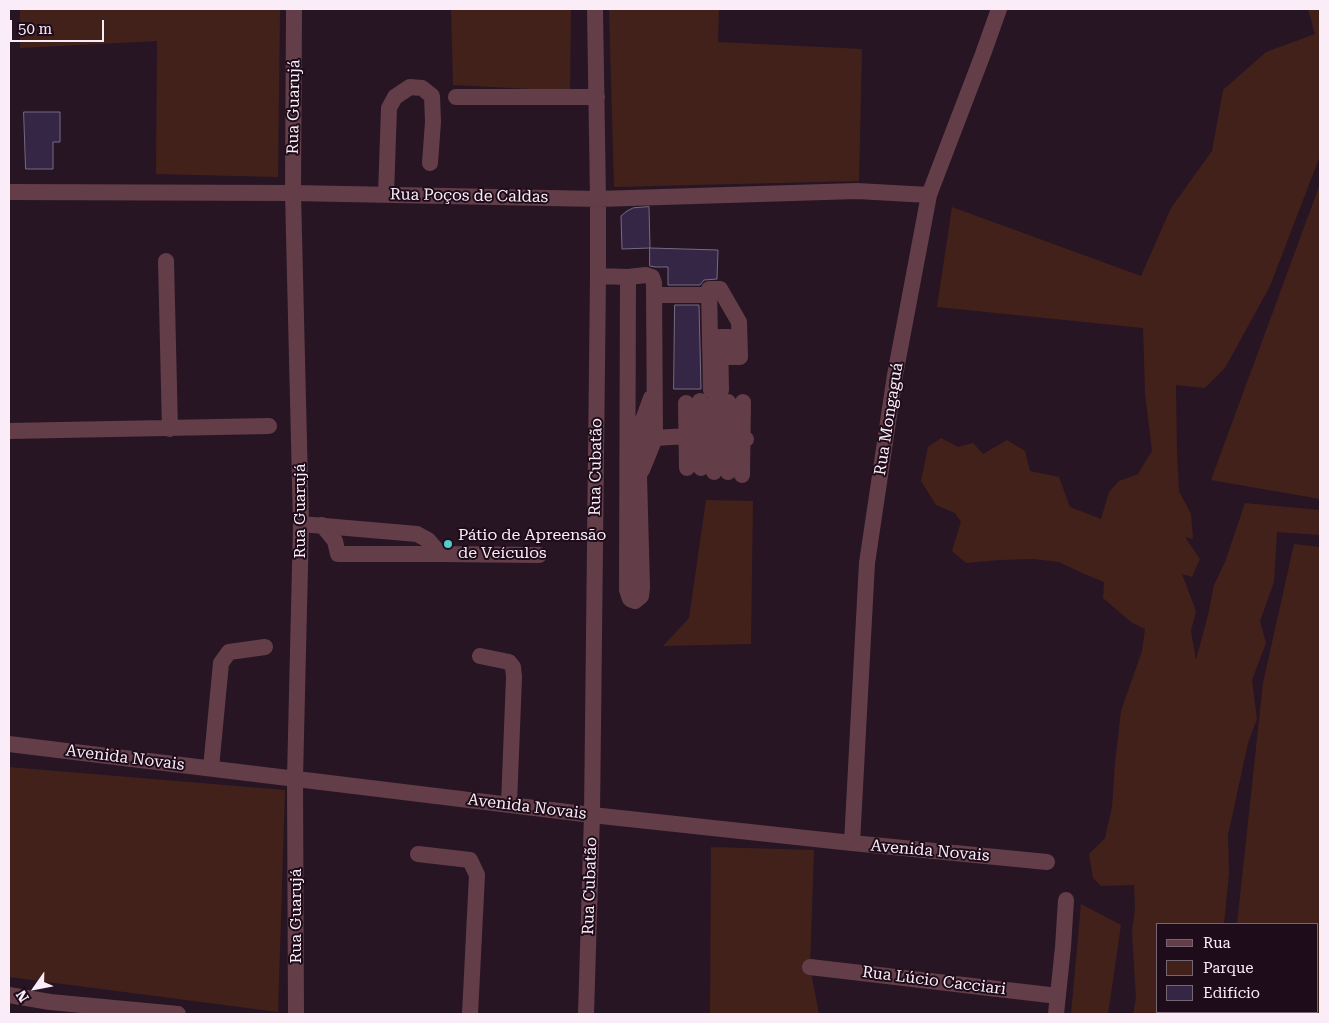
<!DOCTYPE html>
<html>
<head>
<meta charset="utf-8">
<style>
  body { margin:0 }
  #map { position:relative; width:1329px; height:1023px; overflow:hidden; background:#271524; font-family:"Roboto Serif",serif }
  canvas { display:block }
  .frame { position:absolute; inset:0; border:10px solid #faedf7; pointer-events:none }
  .legend { position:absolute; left:1156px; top:923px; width:162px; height:90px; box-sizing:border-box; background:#1e0c1a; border:1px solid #766672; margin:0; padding:6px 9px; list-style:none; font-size:15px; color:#faedf7 }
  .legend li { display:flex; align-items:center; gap:10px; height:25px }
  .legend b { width:25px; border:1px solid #766672 }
  .north { position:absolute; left:10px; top:963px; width:50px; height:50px; -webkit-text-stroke:4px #1e0c1a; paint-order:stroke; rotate:237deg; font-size:14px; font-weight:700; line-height:20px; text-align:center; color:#faedf7 }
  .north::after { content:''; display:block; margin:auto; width:18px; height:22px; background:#faedf7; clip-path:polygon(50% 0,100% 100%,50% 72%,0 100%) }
  .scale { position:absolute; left:10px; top:20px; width:94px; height:22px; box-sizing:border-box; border:2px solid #faedf7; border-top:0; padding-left:6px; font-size:15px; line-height:18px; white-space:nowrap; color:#faedf7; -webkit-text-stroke:4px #1e0c1a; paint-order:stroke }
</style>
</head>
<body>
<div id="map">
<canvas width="1329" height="1023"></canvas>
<div class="frame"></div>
<ul class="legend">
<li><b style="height:6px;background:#633e48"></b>Rua</li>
<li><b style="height:14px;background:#43211b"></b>Parque</li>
<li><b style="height:14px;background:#362646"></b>Edifício</li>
</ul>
<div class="north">N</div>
<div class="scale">50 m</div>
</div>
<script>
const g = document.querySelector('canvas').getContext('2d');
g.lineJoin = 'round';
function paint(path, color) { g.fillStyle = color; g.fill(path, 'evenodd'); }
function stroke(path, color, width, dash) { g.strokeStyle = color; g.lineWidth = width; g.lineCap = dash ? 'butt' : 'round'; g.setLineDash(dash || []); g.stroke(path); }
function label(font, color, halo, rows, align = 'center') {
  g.font = font + ' "Roboto Serif",serif'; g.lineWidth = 4; g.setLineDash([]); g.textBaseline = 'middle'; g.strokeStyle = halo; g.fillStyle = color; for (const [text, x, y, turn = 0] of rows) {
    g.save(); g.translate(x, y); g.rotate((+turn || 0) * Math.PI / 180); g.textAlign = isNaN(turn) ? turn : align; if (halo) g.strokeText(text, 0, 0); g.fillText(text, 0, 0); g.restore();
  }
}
paint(new Path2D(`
  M20 9H280L278 177 156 174 157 41 20 48Z
  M451 9H571L570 91 453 85Z
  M609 9H719L718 42 862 49 859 181 614 187Z
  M1308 9H1320V156L1270 286 1225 368 1205 388 1176 385 1177 454 1179 491 1191 514 1193 539 1185 537 1200 559 1192 577 1182 574 1196 611 1191 631 1196 660 1208 615 1214 585 1225 562 1245 503 1320 510V535L1277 532 1274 582 1260 621 1266 643 1252 680 1257 719 1248 743 1228 835 1229 874 1224 924H1158V1012H1218V1014H1133L1136 999 1132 932 1135 909 1134 885 1101 886 1093 878 1089 854 1105 838 1112 807 1115 763 1121 711 1142 651 1145 629 1131 622 1103 598 1104 582 1082 573 1059 562 1033 559 1000 560 966 563 952 551 961 522 955 513 936 505 921 481 928 447 941 438 958 447 973 443 983 454 1007 440 1025 451 1030 471 1059 477 1070 507 1101 519 1109 492 1119 481 1138 474 1152 451 1145 393 1143 328 937 307 952 207 1141 276 1171 208 1212 151 1223 90 1266 52 1315 34Z
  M1320 184V499L1211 480Z
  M706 500 753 501 751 644 663 646 689 618Z
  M1294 544 1320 547V1014H1234V1012H1318V924H1237L1263 683Z
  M9 767 285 790 278 1012 9 977Z
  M711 847 814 850 810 967 819 1014H710Z
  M1081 904 1121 925 1108 1014H1071Z`), '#43211b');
const building = new Path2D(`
  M24 112H60V142H53V169H26Z
  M649 207 650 248 622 249 621 216 627 211 633 208Z
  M650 248 718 250 717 279 704 280 700 285H668V267H655L650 266Z
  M675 305H699L701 389H674Z`);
paint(building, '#362646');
stroke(building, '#766b83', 1);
stroke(new Path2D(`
  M294 9 293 193 301 524 295 778 296 1014
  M456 97H597
  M9 192 293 193 598 199 857 191 929 195
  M386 195 389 108 395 97 410 87 422 88 432 96 433 122 430 163
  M166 261 170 429
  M598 276 628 277 646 275 652 277 654 283 655 438 687 436 746 439
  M628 277 627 590 630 599 635 601 641 596 642 587 638 438
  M709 289H720L739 322 740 357H729V337H720L721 390H711Z
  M654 295H709
  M700 401 701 468
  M686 403 687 468
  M9 431 269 426
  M642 470 655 438H638L643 420 651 398
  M714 472 715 401
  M728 472V402
  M742 475 743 402
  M301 524 417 534 428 540 440 554 539 555
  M322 525 335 541 338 554H440
  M480 656 509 662 513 667 514 677 509 804
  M9 744 592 815 852 843 1047 862
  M211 768 221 663 229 652 265 647
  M852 843 867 563 895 375 929 195 983 54 999 9
  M418 854 470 860 477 875 470 1014
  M810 967 1058 996
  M9 995 50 1002 178 1014
  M586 1014 592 815 598 276V199L595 9
  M1056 1014 1063 947 1066 900`), '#633e48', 16);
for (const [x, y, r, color] of [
  [448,544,5,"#53cdcb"]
]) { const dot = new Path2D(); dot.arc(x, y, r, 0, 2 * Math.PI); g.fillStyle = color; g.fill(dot); stroke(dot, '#1e0c1a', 2); }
label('16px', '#faedf7', '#1e0c1a', [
  ["Rua Guarujá",294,107,-89],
  ["Rua Poços de Caldas",469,196,1],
  ["Rua Mongaguá",889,419,-81],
  ["Rua Cubatão",596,467,-89],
  ["Rua Guarujá",300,511,-90],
  ["Avenida Novais",125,758,7],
  ["Avenida Novais",527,807,7],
  ["Avenida Novais",930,851,5],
  ["Rua Cubatão",590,886,-88],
  ["Rua Guarujá",296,916,-90],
  ["Rua Lúcio Cacciari",934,981,7]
]);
label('16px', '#faedf7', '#1e0c1a', [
  ["Pátio de Apreensão",458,535],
  ["de Veículos",458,553]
], 'left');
</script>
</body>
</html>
